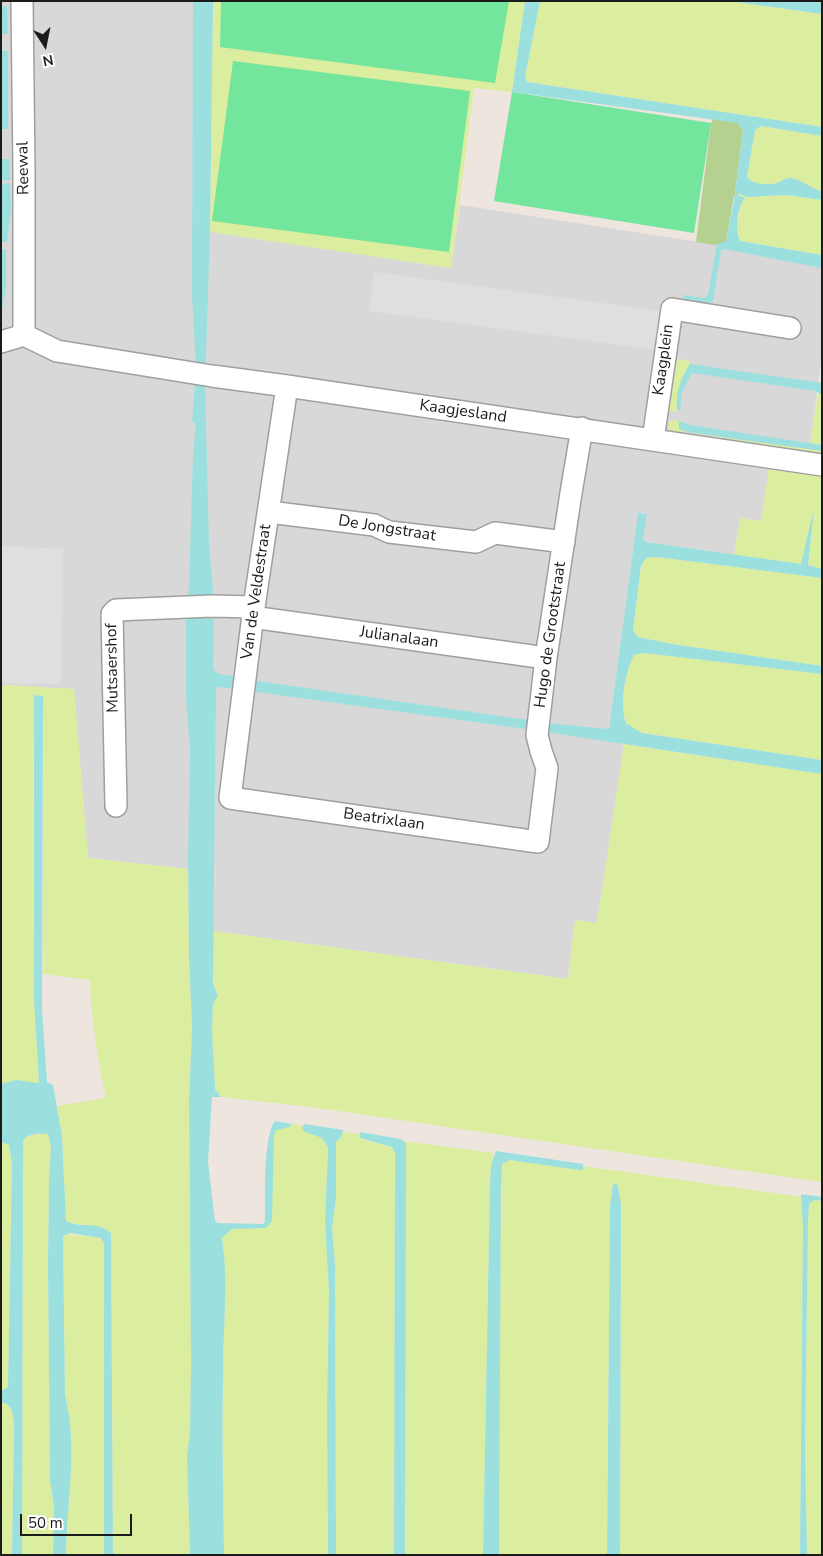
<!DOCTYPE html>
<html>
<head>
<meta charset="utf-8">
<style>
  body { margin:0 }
  #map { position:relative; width:823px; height:1556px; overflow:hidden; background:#eee5df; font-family:"Nunito Sans",sans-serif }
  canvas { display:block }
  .frame { position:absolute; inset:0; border:2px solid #1b1b1b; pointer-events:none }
  .north { position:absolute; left:20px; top:20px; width:50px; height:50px; -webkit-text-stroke:4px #fff; paint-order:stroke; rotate:169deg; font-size:14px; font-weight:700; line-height:20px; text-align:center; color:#1b1b1b }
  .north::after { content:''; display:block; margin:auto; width:18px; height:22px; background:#1b1b1b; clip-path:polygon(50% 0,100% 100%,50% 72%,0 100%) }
  .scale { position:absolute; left:20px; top:1514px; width:112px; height:22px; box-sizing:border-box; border:2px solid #1b1b1b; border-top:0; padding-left:6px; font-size:15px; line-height:18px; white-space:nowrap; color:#1b1b1b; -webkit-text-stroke:4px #fff; paint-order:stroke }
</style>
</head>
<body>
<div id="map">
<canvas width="823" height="1556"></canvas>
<div class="frame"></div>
<div class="north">N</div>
<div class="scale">50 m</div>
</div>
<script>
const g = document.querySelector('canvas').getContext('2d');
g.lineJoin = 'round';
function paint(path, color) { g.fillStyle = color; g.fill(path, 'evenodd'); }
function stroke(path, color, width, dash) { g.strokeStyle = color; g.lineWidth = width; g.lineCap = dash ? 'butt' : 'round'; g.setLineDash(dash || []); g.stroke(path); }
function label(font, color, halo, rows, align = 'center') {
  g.font = font + ' "Nunito Sans",sans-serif'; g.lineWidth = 5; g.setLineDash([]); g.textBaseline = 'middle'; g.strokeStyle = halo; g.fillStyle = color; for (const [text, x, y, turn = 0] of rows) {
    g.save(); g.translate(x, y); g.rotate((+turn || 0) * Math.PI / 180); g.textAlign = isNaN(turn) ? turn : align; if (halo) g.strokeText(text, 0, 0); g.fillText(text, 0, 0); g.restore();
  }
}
paint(new Path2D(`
  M1 1H203L202 229 451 268 460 205 822 261V354L809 456 802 564 646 542 643 539 647 514 638 513 609 729 624 744 597 924 575 920 568 979 213 931 215 866 188 869 88 858 74 690 1 686Z`), '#d9d8d8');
paint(new Path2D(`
  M213 1H525L512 92 474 88 451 268 210 232Z
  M540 1H729L822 14V127L527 82 525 77Z
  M761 126 822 136V191C810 189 800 177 788 178 784 179 780 182 777 183 767 185 753 185 747 177L755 130Z
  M738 194 748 197 787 195 822 200V255L740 241C736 230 737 208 745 198L738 195Z
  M679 359 690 361V364L681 379 677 410 679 412 667 410 674 365Z
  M818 393 822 395V445L810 443Z
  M673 420 679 421V429L688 433 822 451V458L676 438 669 430 668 423Z
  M769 467 822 475V569L808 565 813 514 802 564 734 555 740 518 761 521Z
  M657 557 822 578V666L672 644 638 637 633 631 641 565 646 558Z
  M644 653 822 674V760L642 733 626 723C619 704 625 673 634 655Z
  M7 685 74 689 88 858 188 869 189 958 192 1027 189 1100 191 1365 190 1432 187 1456 190 1555H113L111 1233C95 1220 82 1229 66 1221L62 1136 57 1106 106 1098C98 1059 91 1020 90 980L43 974V697L35 695 33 764 34 1000 39 1084 16 1080 1 1084V686Z
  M624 744 822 774V1182L311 1107 221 1097 215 1089 212 1030 213 1003 218 996 213 983V931L568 979 575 920 597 923Z
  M291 1124 304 1126 302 1128 305 1132 322 1138 328 1148 325 1220 329 1291 327 1408 328 1555H224C223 1494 222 1433 223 1372 223 1327 229 1283 222 1238L232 1229 266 1228 274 1136 276 1129 289 1127Z
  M343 1132 360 1134V1138L364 1140 392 1147 395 1153 394 1555H336L335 1265 332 1228 336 1199V1142L342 1136Z
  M41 1134H48L51 1147 49 1179 48 1266 50 1480 54 1507 53 1555H22L23 1140 28 1135Z
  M403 1141 494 1153 491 1165 490 1183 483 1555H405L406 1154V1143Z
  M1 1142 9 1145 12 1164 8 1388 1 1391Z
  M510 1160 583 1170V1166L802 1197 803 1226 800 1555H620L621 1206 620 1196 617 1184H613L610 1206 607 1555H499L501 1173 502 1164Z
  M814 1200 822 1201V1555H807L805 1447 808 1222 809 1204Z
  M67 1234 101 1238 104 1244V1555H66C67 1502 78 1447 65 1395L63 1238Z
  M1 1402C14 1406 12 1412 14 1424L12 1555H1Z`), '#dbee9f');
paint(new Path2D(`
  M714 118 738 123 743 131 735 193 738 194V195H734L726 242 716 245 696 242 711 123Z`), '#b4d190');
paint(new Path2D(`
  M221 1H509L495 83 220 47Z
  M233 61 470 91 449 252 212 221Z
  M512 92 711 123 694 233 494 201Z`), '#74e59c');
paint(new Path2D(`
  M374 272 661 311 656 350 369 311Z
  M1 546 63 549 61 684 1 683Z`), '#dfdfdf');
paint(new Path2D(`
  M193 1H213L210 232 205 386 209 544 214 601 213 670 220 674 238 677 236 689 216 687 213 983 218 996 213 1003 212 1030 215 1089 221 1097H212L208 1162 215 1221 218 1223 263 1224 265 1222C265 1200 263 1136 275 1121L291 1124 290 1127 276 1130 274 1136 272 1221 266 1228 232 1229 222 1238C229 1283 223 1327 223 1372 222 1433 223 1494 224 1555H190L187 1456 190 1432 191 1365 189 1100 192 1027 189 958 188 860 190 750 186 698V615L189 586 193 454 196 424 192 422 196 369 192 296Z
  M525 1H540L525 77 527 82 822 127V136L761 126 755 130 747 177C753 185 767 185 777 183 780 182 784 179 788 178 800 177 810 189 822 191V200L787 195 748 197 735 193 743 131 738 123 512 92Z
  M729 1H815L822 2V14Z
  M1 6H7L8 34H1Z
  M1 51H8V129H1Z
  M1 159H9L10 180H1Z
  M10 183 11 209 7 242H1V184Z
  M735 194 745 198C737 208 735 229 740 241L822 255V268L724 249 721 251 713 301 709 305 683 302 684 295 704 298 708 295 717 244 726 242Z
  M1 249H6V289L1 315Z
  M690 364 822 383V395L816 391 692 373 682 392 680 410H677C675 392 681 379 690 364Z
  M679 421 690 425 822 445V451L688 432 679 429Z
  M814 508 808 565 822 569V578L657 557 646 558 641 565 633 631 638 637 672 644 822 666V674L644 653 634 655C625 673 619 704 626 723L642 733 822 760V774L545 732 546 723 609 729 638 513 647 514 643 539 646 542 801 564Z
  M251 680 534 721 533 730 249 691Z
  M34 695 43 696 42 1009 47 1082 53 1085 62 1136 66 1221C82 1229 95 1220 111 1233L113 1555H104V1244L101 1238 70 1233 65 1235 63 1238 65 1395C78 1447 67 1502 66 1555H53L54 1507 50 1480 48 1266 49 1179 51 1147 48 1134C39 1133 30 1133 23 1140L22 1555H12L14 1424C12 1412 14 1406 1 1402V1391L8 1387 12 1164 9 1145 1 1142V1084L16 1080 39 1083 34 1000Z
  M305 1124 343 1130 342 1136 336 1142V1199L332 1228 335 1265 336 1555H328L327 1408 329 1291 325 1220 328 1148 322 1138 305 1132 302 1128Z
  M360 1132 401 1139 406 1143 405 1555H394L395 1153 392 1147 360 1138Z
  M496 1151 583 1164V1170H579L510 1160 502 1164 501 1188 499 1555H483L490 1183 491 1165Z
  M617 1183 620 1196 621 1206 620 1555H607L610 1206 613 1184Z
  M801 1194 822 1197V1201L814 1200 809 1204 808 1222 805 1447 807 1555H800L803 1226Z`), '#9be0de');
const minor = new Path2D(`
  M22 1 24 171V335
  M1 342 24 335 57 351 212 376 287 386 822 465
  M287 386 254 607 230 798 538 842 547 768 541 751 537 735 546 658 571 493 582 428
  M653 440 672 309 790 328
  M269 512 374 525 389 532 476 542 495 533 564 542
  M252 617 546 658
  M116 806 112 614 116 610 212 606 254 607`);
stroke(minor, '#9f9f9f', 24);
stroke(minor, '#fff', 21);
label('16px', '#1b1b1b', '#fff', [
  ["Reewal",24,168,-91],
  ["Kaagplein",664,360,-82],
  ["Kaagjesland",463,412,8],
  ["De Jongstraat",387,529,9],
  ["Van de Veldestraat",257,592,-82],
  ["Hugo de Grootstraat",551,635,-82],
  ["Julianalaan",399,638,8],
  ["Mutsaershof",113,668,-91],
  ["Beatrixlaan",384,820,8]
]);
</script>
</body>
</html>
